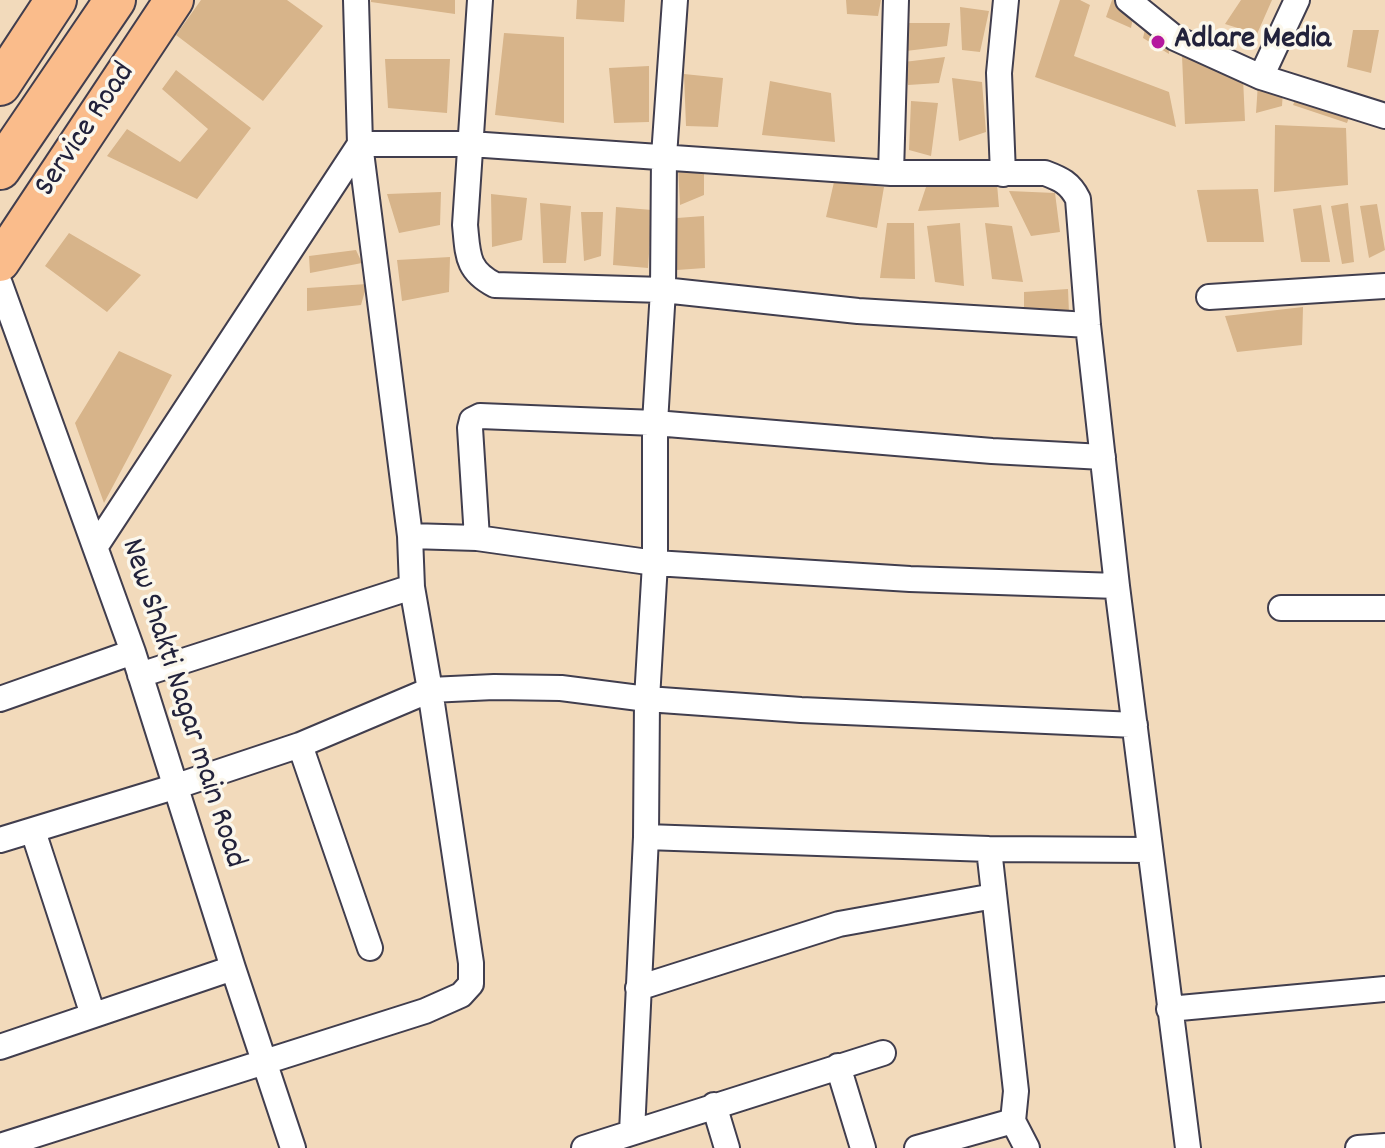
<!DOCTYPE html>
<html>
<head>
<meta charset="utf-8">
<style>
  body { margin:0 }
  canvas { display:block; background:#f2dabb }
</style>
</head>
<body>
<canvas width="1385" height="1148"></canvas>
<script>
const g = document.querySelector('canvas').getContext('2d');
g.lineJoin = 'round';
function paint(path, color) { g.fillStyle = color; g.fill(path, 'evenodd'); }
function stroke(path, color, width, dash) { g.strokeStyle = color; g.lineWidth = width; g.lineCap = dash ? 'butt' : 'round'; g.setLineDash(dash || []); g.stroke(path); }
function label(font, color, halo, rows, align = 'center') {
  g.font = font + ' Dekko,sans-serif'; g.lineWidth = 7; g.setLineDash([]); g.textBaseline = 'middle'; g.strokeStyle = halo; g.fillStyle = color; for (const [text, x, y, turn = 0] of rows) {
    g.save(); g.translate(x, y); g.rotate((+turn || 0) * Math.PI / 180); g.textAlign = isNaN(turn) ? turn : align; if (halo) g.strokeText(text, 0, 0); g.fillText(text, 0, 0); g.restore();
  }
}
paint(new Path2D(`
  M201 0H287L323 26 263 101 176 35Z
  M371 0H455V14L371 2Z
  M577 0H625L624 22 576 19Z
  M846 0H881L878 16 847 14Z
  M1060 0H1080L1090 5 1074 56 1169 92 1176 127 1035 77Z
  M1112 0H1119L1134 12 1131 28 1106 17Z
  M1241 0H1272L1257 34 1225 24Z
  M960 7 989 11 980 52 962 50Z
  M1147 21 1168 39 1169 54 1143 38Z
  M907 23H950L947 46 906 51Z
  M1353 30H1379L1371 73 1347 67Z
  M504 33 564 37V123L495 115Z
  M1182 56 1243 78 1245 121 1185 124Z
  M945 57 939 83 908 85 904 62Z
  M385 59H450L447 113 388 108Z
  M649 66V122L614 123 609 68Z
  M176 70 251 128 197 199 107 156 127 129 180 162 208 129 162 89Z
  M684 74 723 78 718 127 686 126Z
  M952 78 982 82 986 132 959 141Z
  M770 81 831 93 835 142 762 135Z
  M1258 83 1283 91 1282 106 1256 113Z
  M1298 93 1351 112 1347 123 1293 105Z
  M911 101 938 103 931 156 909 150Z
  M1275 125 1346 128 1348 185 1274 192Z
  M678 166 704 171V195L680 205Z
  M834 182 884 187 877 228 826 217Z
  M927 184H997L999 207 918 211Z
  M1258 189 1264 242H1207L1197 190Z
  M1009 191 1055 193 1060 232 1031 236Z
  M441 192 440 225 399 233 387 194Z
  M491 194 527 198 522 240 492 247Z
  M540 203 571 206 566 263H543Z
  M1348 203 1354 262 1342 264 1331 206Z
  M1377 204 1385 250 1369 258 1360 206Z
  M1321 205 1330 262H1301L1293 209Z
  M616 207 652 210 648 268 613 265Z
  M581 212H603L601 256 584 261Z
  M704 216 705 268 677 270V218Z
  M887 223H914L915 279 880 278Z
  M960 223 964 286 935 282 927 226Z
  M985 223 1012 226 1023 282 992 279Z
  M69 233 141 275 107 312 45 266Z
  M356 250 362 263 310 273 309 256Z
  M450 257 449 292 402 301 397 260Z
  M367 284 361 305 307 311V288Z
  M1068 289 1069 313H1024V292Z
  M1303 307 1302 345 1237 352 1225 316Z
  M119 351 172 375 104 503 75 423Z`), '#d7b48a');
const minor = new Path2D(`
  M480 0 465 225C468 254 466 270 495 285L663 290 858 311 1088 325
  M1128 0 1175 38 1261 77 1385 116
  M1261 77 1297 0
  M891 173 896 0
  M1003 174 999 73 1006 0
  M0 284 133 652 233 968 293 1148
  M1209 297 1385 286
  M410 536 477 538 655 563 910 579 1117 586
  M477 538 470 428 472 420 480 416 655 423 992 451 1103 457
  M96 546 360 144H470L891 173H1045C1061 179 1070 183 1078 199L1088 325 1117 586 1188 1148
  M1281 608H1385
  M140 675 412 587
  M0 699 133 652
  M300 745 370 948
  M33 831 93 1015
  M646 837 989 849 1150 850
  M0 840 177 786 300 745 430 690 494 687 561 688 647 699 801 710 1135 725
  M989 849 1016 1091 1013 1121 1027 1148
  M638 988 839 924 994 896
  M1169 1009 1385 989
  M0 1047 233 968
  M838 1066 863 1148
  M714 1105 727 1148
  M632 1132 646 837 647 699 655 563V423L663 290 664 156 675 0
  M0 1146 425 1011 461 995 471 984V963L430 690 412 587 410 536 360 144 356 0
  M584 1148 883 1053
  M917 1148 1013 1121
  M1358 1148 1385 1146`);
const primary = new Path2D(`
  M0 262 174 0`);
const trunk = new Path2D(`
  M0 85 56 0
  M0 169 115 0`);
stroke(minor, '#413e4e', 28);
stroke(primary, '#413e4e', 42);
stroke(trunk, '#413e4e', 44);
stroke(minor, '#fff', 24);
stroke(primary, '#fabc8b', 38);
stroke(trunk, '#fabc8b', 40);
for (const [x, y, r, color] of [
  [1158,42,8,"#b5179e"]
]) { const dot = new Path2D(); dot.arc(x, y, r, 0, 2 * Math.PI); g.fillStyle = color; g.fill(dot); stroke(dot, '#fbf7ec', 3); }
label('bold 32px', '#22223b', '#fbf7ec', [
  ["Adlare Media",1174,42]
], 'left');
label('32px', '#22223b', '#fbf7ec', [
  ["Service Road",87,131,-56],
  ["New Shakti Nagar main Road",181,704,72]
]);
</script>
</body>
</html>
